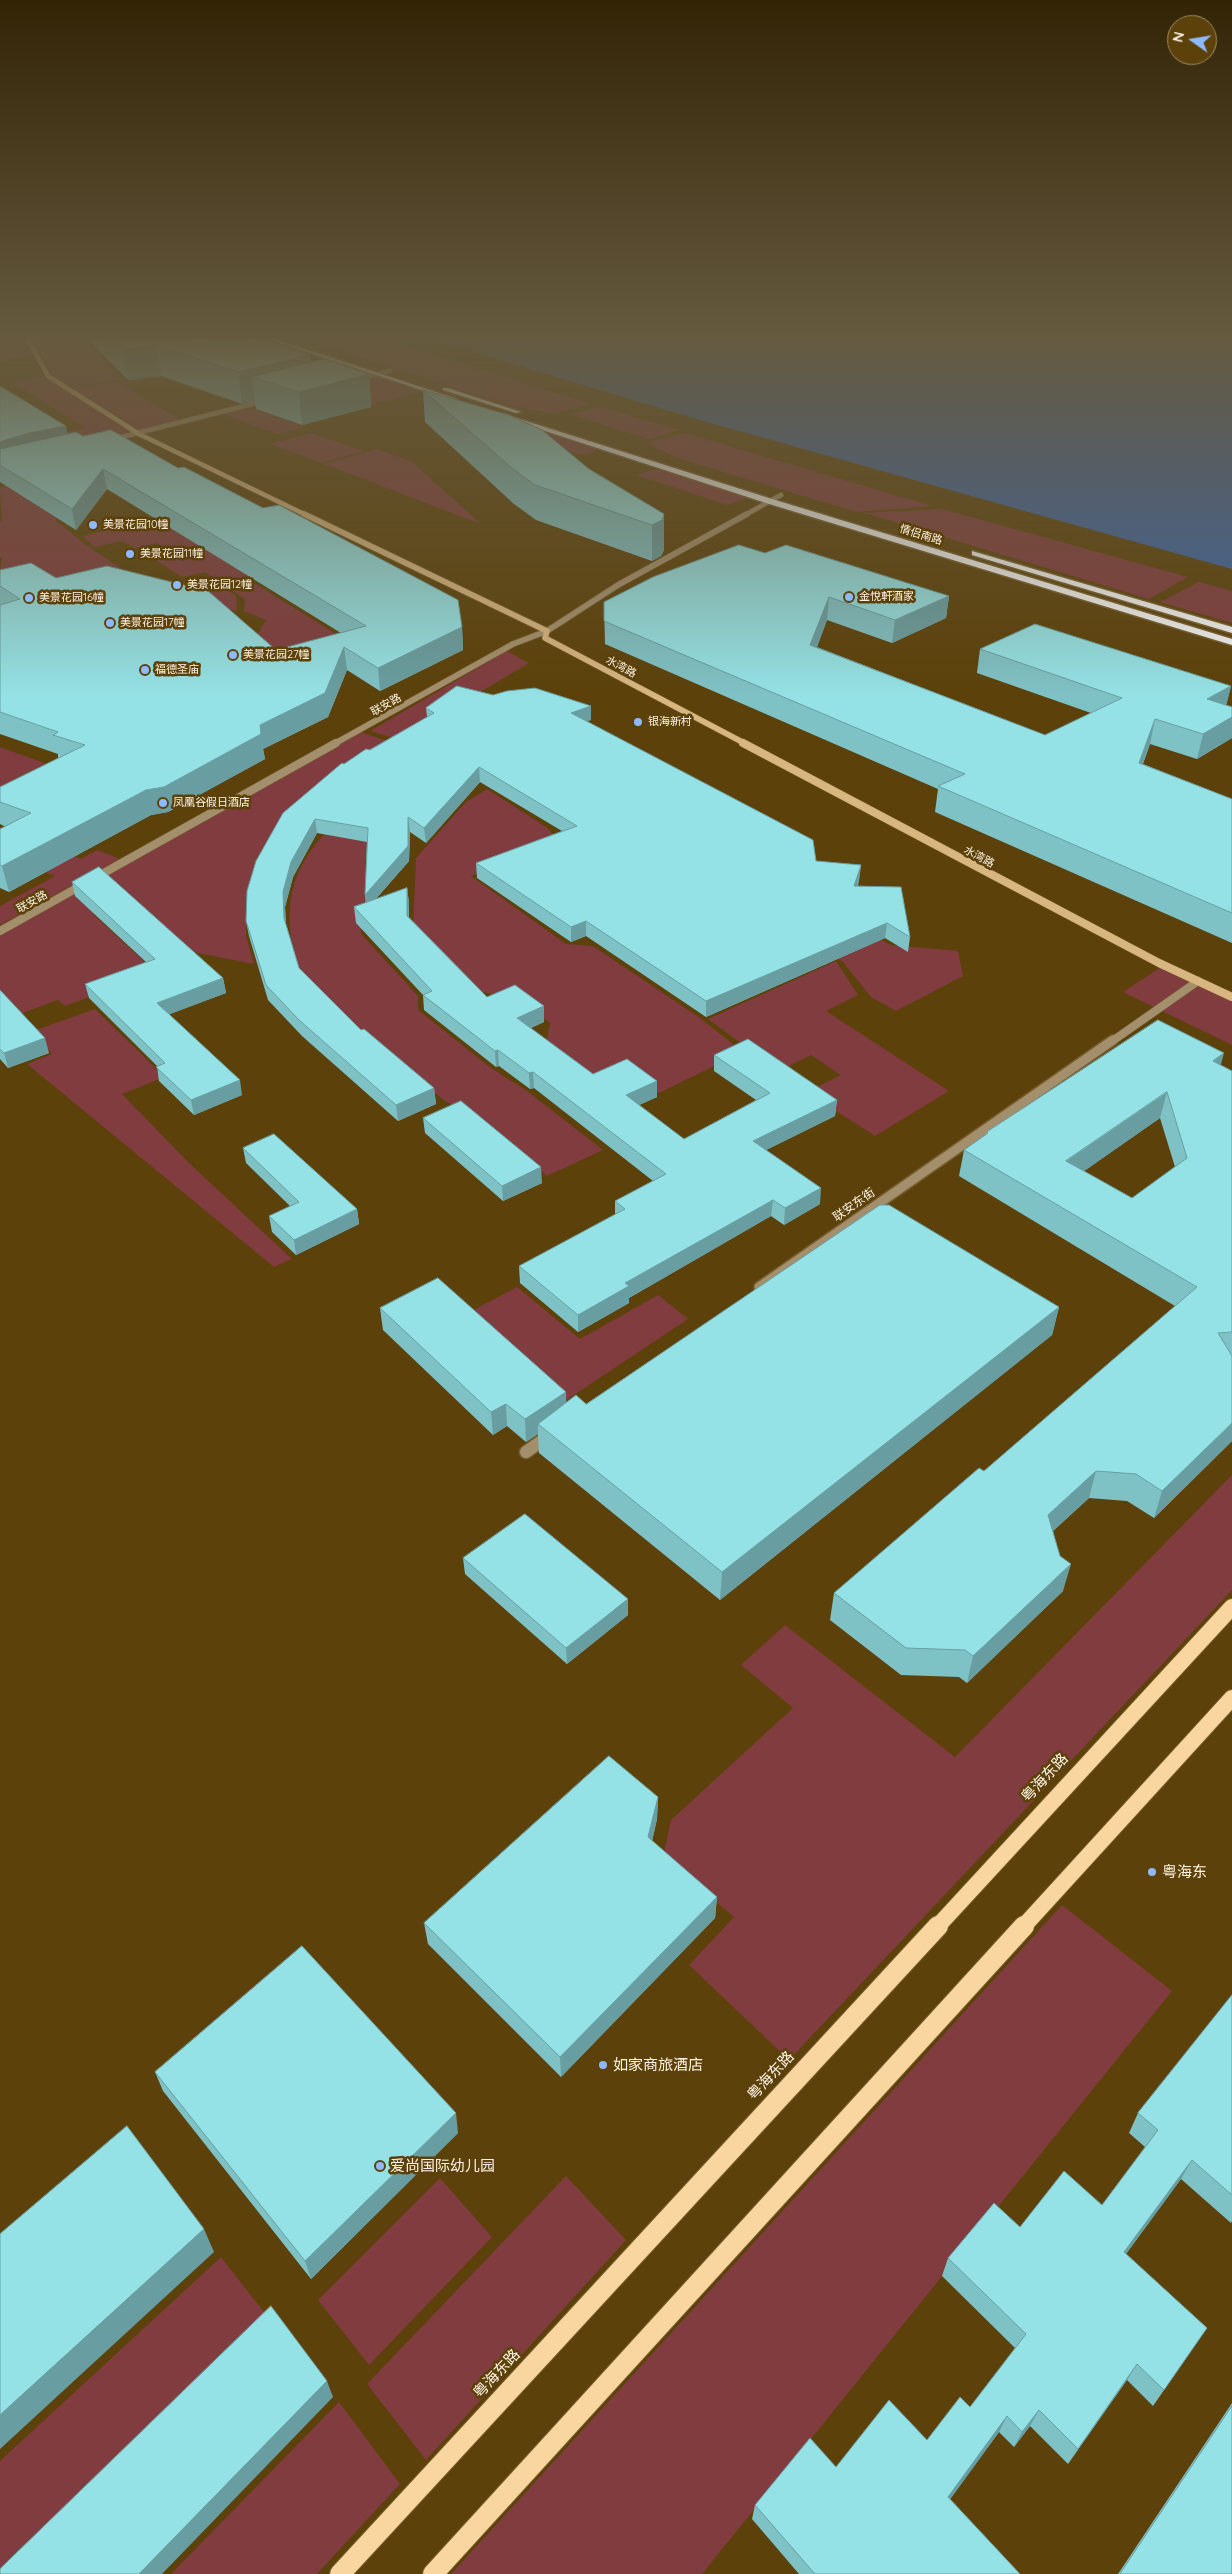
<!DOCTYPE html>
<html>
<head>
<meta charset="utf-8">
<style>
  body { margin:0 }
  #map { position:relative; width:1232px; height:2574px; overflow:hidden; background:#5c410a; font-family:Quicksand,sans-serif }
  canvas { display:block }
  .north { position:absolute; left:1167px; top:15px; width:50px; height:50px; box-sizing:border-box; background:#5c410a; border:1px solid #9c8861; border-radius:50%; rotate:283deg; font-size:14px; font-weight:700; line-height:20px; text-align:center; color:#fdf3e4 }
  .north::after { content:''; display:block; margin:auto; width:18px; height:22px; background:#8eb9fc; clip-path:polygon(50% 0,100% 100%,50% 72%,0 100%) }
</style>
</head>
<body>
<div id="map">
<canvas width="1232" height="2574"></canvas>
<div class="north">N</div>
</div>
<script>
const g = document.querySelector('canvas').getContext('2d');
g.lineJoin = 'round';
function paint(path, color) { g.fillStyle = color; g.fill(path, 'evenodd'); }
function stroke(path, color, width, dash) { g.strokeStyle = color; g.lineWidth = width; g.lineCap = dash ? 'butt' : 'round'; g.setLineDash(dash || []); g.stroke(path); }
function label(font, color, halo, rows, align = 'center') {
  g.font = font + ' Quicksand,"Noto Sans SC",sans-serif'; g.lineWidth = 5; g.setLineDash([]); g.textBaseline = 'middle'; g.strokeStyle = halo; g.fillStyle = color; for (const [text, x, y, turn = 0] of rows) {
    g.save(); g.translate(x, y); g.rotate((+turn || 0) * Math.PI / 180); g.textAlign = isNaN(turn) ? turn : align; if (halo) g.strokeText(text, 0, 0); g.fillText(text, 0, 0); g.restore();
  }
}
paint(new Path2D(`
  M0 337H27L35 355 0 361Z
  M31 337H83L122 380 72 387 52 375Z
  M298 337H376L591 404 553 414 505 404Z
  M377 376 426 391 373 405 324 389Z
  M45 377 137 434 25 455 7 443 86 428 12 382Z
  M116 382 180 419 141 431 72 388Z
  M247 407 305 427 278 434 220 413Z
  M600 407 678 430 649 439 570 414Z
  M506 418 601 449 581 455 487 423Z
  M311 433 364 451 322 463 270 444Z
  M685 433 932 506 857 512 677 458 646 443Z
  M377 449 411 461 481 524 324 464Z
  M659 468 750 497 727 505 636 475Z
  M18 480 63 512 55 520 90 548 137 579 210 595 198 588 218 583 236 596 237 611 0 573 2 558 0 557V523L2 520 0 488Z
  M942 509 1188 577 1149 599 865 513Z
  M173 514 247 571 246 578 347 641 276 660 248 638 259 632 266 620 244 611 245 599 205 572 182 577 151 557 171 551 157 543 135 548 122 541 94 547 83 536Z
  M1199 582 1232 591V623L1160 602Z
  M507 651 529 663 400 740 370 731Z
  M361 732 396 744 255 875 246 906V936L254 964 182 950 128 902 93 914 145 962 126 984 65 1006 58 1000 17 1015 0 997V934Z
  M0 747 58 768 0 797Z
  M400 772 369 855 361 934 418 996V1010L491 1068 527 1091 603 1150 547 1176 471 1115 445 1101 372 1042 297 972C293 951 288 929 290 907 295 844 354 806 400 772Z
  M487 789 546 827 564 845 792 976 747 998 633 928 509 861 471 876 566 944 593 946 700 1018 743 1052 659 1093 629 1070 595 1086 545 1049 550 1023 518 999 467 989 413 927 416 858 466 802Z
  M12 833 81 859 97 850 120 859 0 925V906L55 876 2 855Z
  M726 893 855 925 891 945 958 951 963 976 896 1011 871 997 843 962Z
  M836 961 858 995 826 1011 949 1091 875 1136 807 1092 841 1075 811 1055 779 1071 708 1019Z
  M1161 967 1232 1000V1045L1123 992Z
  M95 1009 165 1077 122 1094 189 1163 292 1259 274 1267 27 1064 52 1054 33 1031Z
  M517 1287 580 1339 658 1295 688 1319 568 1399 468 1313Z
  M1232 1475V1590L789 2060 689 1965 734 1917 663 1857 671 1820 793 1708 741 1665 785 1625 955 1757Z
  M1062 1905 1172 1991 702 2574H451Z
  M566 2176 626 2240 426 2460 367 2384Z
  M440 2178 492 2237 369 2365 318 2300Z
  M221 2257 271 2321 0 2574V2461Z
  M339 2402 400 2484 317 2574H171Z`), '#803c3f');
paint(new Path2D(`
  M423 337H1232V569L700 420Z`), '#3a65a9');
const laneFar3 = new Path2D(`
  M357 379 390 371
  M110 440 268 400`);
const laneFar2 = new Path2D(`
  M1111 1042 1198 981`);
const laneFar1 = new Path2D(`
  M759 1287 1113 1040`);
const lane = new Path2D(`
  M526 1452 550 1435`);
const streetFar2 = new Path2D(`
  M745 515 781 495`);
const streetFar1 = new Path2D(`
  M334 744 513 644 547 631 618 585 747 514`);
const street = new Path2D(`
  M0 931 336 743`);
const secondaryFar2 = new Path2D(`
  M27 337 48 376 139 434 306 515`);
const secondaryFar1 = new Path2D(`
  M304 514 547 631 545 638 746 744`);
const secondary = new Path2D(`
  M743 743 1159 963 1232 997`);
const primaryFar1 = new Path2D(`
  M937 1927 1232 1607
  M1023 1927 1232 1698`);
const primary = new Path2D(`
  M340 2574 938 1926
  M433 2574 1024 1926`);
const highway = new Path2D(`
  M260 337H269L457 399 452 400Z
  M443 388H447L521 412 516 413 443 390Z
  M504 414 772 499 1232 639V645L766 503 502 417Z
  M972 551 1232 627V633L972 555Z`);
stroke(laneFar3, '#765d2d', 5.5);
stroke(laneFar2, '#765d2d', 9);
stroke(laneFar1, '#765d2d', 12);
stroke(lane, '#765d2d', 15);
stroke(streetFar2, '#765d2d', 5.5);
stroke(streetFar1, '#765d2d', 7);
stroke(street, '#765d2d', 9);
stroke(secondaryFar2, '#765d2d', 5.5);
stroke(secondaryFar1, '#765d2d', 7);
stroke(secondary, '#765d2d', 9);
stroke(primaryFar1, '#765d2d', 18);
stroke(primary, '#765d2d', 22);
stroke(highway, '#765d2d', 3);
stroke(laneFar3, '#a48f6d', 4.5);
stroke(laneFar2, '#a48f6d', 8);
stroke(laneFar1, '#a48f6d', 9);
stroke(lane, '#a48f6d', 12);
stroke(streetFar2, '#a48f6d', 4.5);
stroke(streetFar1, '#a48f6d', 5.5);
stroke(street, '#a48f6d', 8);
stroke(secondaryFar2, '#d8b680', 4.5);
stroke(secondaryFar1, '#d8b680', 5.5);
stroke(secondary, '#d8b680', 8);
stroke(primaryFar1, '#f9d69f', 16);
stroke(primary, '#f9d69f', 20);
paint(highway, '#f9f9f9');
paint(new Path2D(`
  M86 337H180L310 355 311 363 369 374 371 407 302 425 256 409 255 401 242 404 161 376 128 380Z
  M0 386 68 434 83 436 462 627 463 650 380 691 347 670 328 717 263 749 265 759 168 812 151 815 9 892 0 888V829L6 827 0 824V787L58 758V754L0 734V570L56 578 276 650 341 633 107 489 76 530 0 482V483Z
  M423 390 589 469 664 514V550L661 556 652 561 536 520 514 504 425 422Z
  M765 553 949 596 946 618 892 643 827 620 817 647 1045 735 1091 713 977 673 980 649 1231 686 1226 705 1232 707V738L1197 759 1150 744 1143 764 1232 799V943L935 812 938 789 605 644 604 602Z
  M493 695 591 706V720L587 721 816 861 861 865 859 880 858 886 910 937 908 952 885 938 706 1017 586 936 571 942 477 878 476 863 562 831 480 782 426 843 410 832 409 861 375 900 407 888 409 903V917L487 997 544 1022 531 1028 593 1074 657 1081V1097L639 1105 684 1139 756 1100 714 1071V1055L837 1100 835 1116 766 1150 820 1204 784 1225 771 1216 629 1298V1303L578 1332 520 1283 519 1266 615 1215V1201L653 1181 534 1088 530 1089 499 1066 496 1067 424 1010 423 995 356 923 354 907 366 903 365 895 367 842 317 833 293 877 285 907 286 924 299 968 361 1030 434 1088 436 1104 398 1121 302 1036 268 1000 249 936 246 921 344 764 427 717 426 708Z
  M72 882 223 978 226 993 169 1014 242 1095 194 1115 159 1081 157 1066 89 998 85 984 146 962 75 896Z
  M0 990 49 1053 8 1068 0 1059Z
  M1221 1065 1232 1071V1441L1154 1518 1127 1501 1089 1498 1053 1531 1063 1591 967 1683 959 1677 901 1675 830 1620 834 1593 984 1471 1175 1306 959 1176 964 1150 986 1134 987 1132ZM1160 1118 1175 1167 1132 1198 1084 1171Z
  M423 1118 542 1183 503 1201 425 1133Z
  M243 1148 357 1209 359 1224 296 1255 272 1232 269 1216 290 1206 246 1163Z
  M1059 1307 1052 1335 720 1600 539 1453 538 1434 526 1442 507 1426 493 1435 383 1330 380 1308 567 1402 586 1404Z
  M463 1558 628 1615 567 1664 465 1574Z
  M658 1797 657 1819 652 1841 717 1897 715 1918 561 2077 428 1944 424 1923Z
  M1232 1995V2221L1231 2223 1181 2179 1126 2254 1207 2328 1153 2406 1127 2380 1068 2464 1030 2426 1014 2447 999 2432 950 2499 1020 2574H799L752 2519 755 2505 836 2467 927 2440 970 2407 1015 2348 942 2276 948 2258 1020 2227 1102 2205 1145 2147 1129 2133 1138 2113Z
  M155 2072 458 2133 311 2279 163 2091Z
  M1232 2403V2574H1118Z`), '#7fc2c6');
paint(new Path2D(`
  M156 345 161 376 128 380 123 349Z
  M310 355 313 386 252 377 255 401 242 404 238 372Z
  M369 374 371 407 302 425 299 392Z
  M66 426 70 444 0 463V442L29 433Z
  M103 469 107 489 76 530 72 509Z
  M664 514V550L661 556 652 561V525Z
  M949 596 946 618 892 643 895 620Z
  M829 597 827 620 809 668 810 645Z
  M462 627 463 650 380 691 378 668Z
  M344 647 347 670 328 717 263 749 265 759 168 812 151 815 9 892 2 866 146 790 260 725Z
  M1231 686 1225 711 1207 699Z
  M591 706V720L572 727 571 713Z
  M1232 717V738L1197 759 1203 734Z
  M1155 719 1150 744 1134 788 1139 763Z
  M479 767 480 782 426 843 424 828Z
  M408 817 410 832 409 861 366 910 365 895Z
  M315 819 317 833 293 877 285 907 286 933 284 918 283 892 291 862Z
  M861 865 859 880 853 901 854 886Z
  M407 888 409 903 408 931 407 916Z
  M586 921V936L571 942V927Z
  M887 923 885 938 706 1017V1001Z
  M223 978 226 993 160 1018 157 1003Z
  M544 1006V1022L518 1033 517 1018Z
  M45 1038 49 1053 8 1068 4 1053Z
  M498 1050 499 1066 496 1067 495 1051Z
  M1224 1053 1217 1079 1213 1061Z
  M533 1072 534 1088 530 1089 529 1073Z
  M240 1080 242 1095 194 1115 191 1100Z
  M657 1081V1097L626 1111V1095Z
  M434 1088 436 1104 398 1121 396 1105Z
  M1167 1092 1160 1118 1060 1188 1066 1161Z
  M837 1100 835 1116 752 1157 753 1141Z
  M541 1167 542 1183 503 1201 502 1186Z
  M821 1188 820 1204 784 1225 785 1208Z
  M773 1200 771 1216 629 1298V1303L578 1332V1315L625 1283Z
  M357 1209 359 1224 296 1255 294 1240Z
  M1059 1307 1052 1335 720 1600 722 1572Z
  M566 1392 567 1415 538 1424V1434L526 1442 525 1419Z
  M506 1404 507 1426 493 1435 491 1412Z
  M1232 1423V1441L1154 1518 1162 1491Z
  M1096 1471 1089 1498 1041 1542 1048 1515Z
  M1071 1564 1063 1591 967 1683 973 1656Z
  M628 1599V1615L567 1664 566 1648Z
  M658 1797 657 1819 648 1859V1837Z
  M717 1897 715 1918 561 2077 560 2057Z
  M456 2113 458 2133 311 2279 305 2261Z
  M1192 2160 1181 2179 1114 2270 1124 2252Z
  M204 2229 214 2252 0 2449V2415Z
  M1137 2364 1127 2380 1068 2464 1078 2449Z
  M327 2381 333 2397 162 2574H139Z
  M1039 2410 1030 2426 1014 2447 1022 2432Z
  M1007 2416 999 2432 941 2512 948 2497Z`), '#689ea1');
const building = new Path2D(`
  M111 337H180L239 340 258 337 310 355 238 372 156 345 123 349Z
  M324 359 369 374 299 392 252 377Z
  M0 386 66 426 29 433 0 442Z
  M423 390 509 415 542 430 589 469 664 514 662 520 652 525 535 485 513 469Z
  M111 430 178 468 184 467 263 508 279 505 458 600 462 627 378 668 344 647 325 693 260 725 261 734 164 787 146 790 2 866 0 865V829L31 813 0 802V787L85 745 53 735 58 732 0 712V605L20 599 0 586V570L31 563 56 578 107 566 208 591 276 650 366 626 103 469 72 509 0 465V449L76 432 83 436Z
  M739 545 765 553 786 545 949 596 895 620 829 597 810 645 1045 735 1122 698 980 649 1035 624 1231 686 1207 699 1232 707V717L1203 734 1155 719 1139 763 1232 799V913L938 786 965 774 604 621V602L653 577Z
  M457 686 493 695 507 691 535 688 591 706 571 713 813 840 816 861 861 865 854 886 901 887 910 937 887 923 706 1001 586 921 571 927 476 863 577 826 479 767 424 828 408 817V846L365 895 368 828 315 819 291 862 283 892 284 918 299 968 361 1030 364 1029 434 1088 396 1105 299 1020 266 985 246 921 247 891 256 861 283 813 342 763 344 764 366 749 370 750 434 713 426 708Z
  M99 867 223 978 157 1003 240 1080 191 1100 156 1067 165 1063 85 984 155 959 72 882Z
  M407 888V916L487 997 515 985 544 1006 517 1018 593 1074 627 1059 657 1081 626 1095 684 1139 770 1093 714 1055 748 1039 837 1100 753 1141 821 1188 785 1208 773 1200 625 1283 629 1286 578 1315 519 1266 625 1209 615 1201 666 1174 533 1072 529 1073 498 1050 495 1051 423 995 432 991 354 907Z
  M0 990 45 1038 4 1053 0 1049Z
  M1158 1020 1224 1053 1213 1061 1232 1071V1332L1218 1333 1232 1356V1423L1162 1491 1136 1474 1096 1471 1048 1515 1060 1556 1071 1564 973 1656 965 1650 906 1648 834 1593 979 1468 984 1471 1197 1287 964 1150 988 1133 987 1132ZM1167 1092 1187 1158 1132 1198 1066 1161Z
  M461 1101 541 1167 502 1186 423 1118Z
  M274 1134 357 1209 294 1240 269 1216 299 1202 243 1148Z
  M880 1205H889L1059 1307 722 1572 538 1424 576 1395 586 1404Z
  M438 1278 566 1392 525 1419 506 1404 491 1412 380 1308Z
  M525 1514 628 1599 566 1648 463 1558Z
  M609 1756 658 1797 648 1837 717 1897 560 2057 424 1923Z
  M302 1946 456 2113 305 2261 155 2072Z
  M1232 1995V2195L1192 2160 1124 2252 1207 2328 1164 2390 1137 2364 1078 2449 1039 2410 1022 2432 1007 2416 948 2497 1020 2574H815L755 2505 810 2438 836 2467 889 2400 927 2440 960 2397 970 2407 1026 2334 948 2258 994 2203 1020 2227 1064 2171 1102 2205 1158 2130 1138 2113Z
  M127 2126 204 2229 0 2415V2234Z
  M271 2306 327 2381 139 2574H0V2569Z
  M1232 2406V2574H1120Z`);
paint(building, '#94e2e6');
stroke(building, '#689ea1', 1);
const sky = g.createLinearGradient(0, 0, 0, 698);
sky.addColorStop(0, '#332406');
sky.addColorStop(0.48, '#665a3e');
sky.addColorStop(1, '#665a3e00');
g.fillStyle = sky;
g.fillRect(0, 0, 1232, 698);
for (const [x, y, r, color] of [
  [93,525,5,"#8eb9fc"],
  [130,554,5,"#8eb9fc"],
  [177,585,5,"#8eb9fc"],
  [849,597,5,"#8eb9fc"],
  [29,598,5,"#8eb9fc"],
  [110,623,5,"#8eb9fc"],
  [233,655,5,"#8eb9fc"],
  [145,670,5,"#8eb9fc"],
  [638,722,5,"#8eb9fc"],
  [163,803,5,"#8eb9fc"],
  [1152,1872,5,"#8eb9fc"],
  [603,2065,5,"#8eb9fc"],
  [380,2166,5,"#8eb9fc"]
]) { const dot = new Path2D(); dot.arc(x, y, r, 0, 2 * Math.PI); g.fillStyle = color; g.fill(dot); stroke(dot, '#5c410a', 2); }
label('11px', '#fdf3e4', '#5c410a', [
  ["美景花园10幢",103,525],
  ["美景花园11幢",140,554],
  ["美景花园12幢",187,585],
  ["金悅軒酒家",859,597],
  ["美景花园16幢",39,598],
  ["美景花园17幢",120,623],
  ["美景花园27幢",243,655],
  ["福德圣庙",155,670],
  ["银海新村",648,722],
  ["凤凰谷假日酒店",173,803]
], 'left');
label('11px', '#fdf3e4', '#5c410a', [
  ["情侣南路",921,535,17],
  ["水湾路",621,667,28],
  ["联安路",386,705,-29],
  ["水湾路",979,857,28],
  ["联安路",32,902,-29]
]);
label('12px', '#fdf3e4', '#5c410a', [
  ["联安东街",854,1205,-35]
]);
label('15px', '#fdf3e4', '#5c410a', [
  ["粤海东路",1045,1778,-47],
  ["粤海东路",771,2076,-47],
  ["粤海东路",497,2374,-47]
]);
label('15px', '#fdf3e4', '#5c410a', [
  ["粤海东",1162,1872],
  ["如家商旅酒店",613,2065],
  ["爱尚国际幼儿园",390,2166]
], 'left');
</script>
</body>
</html>
